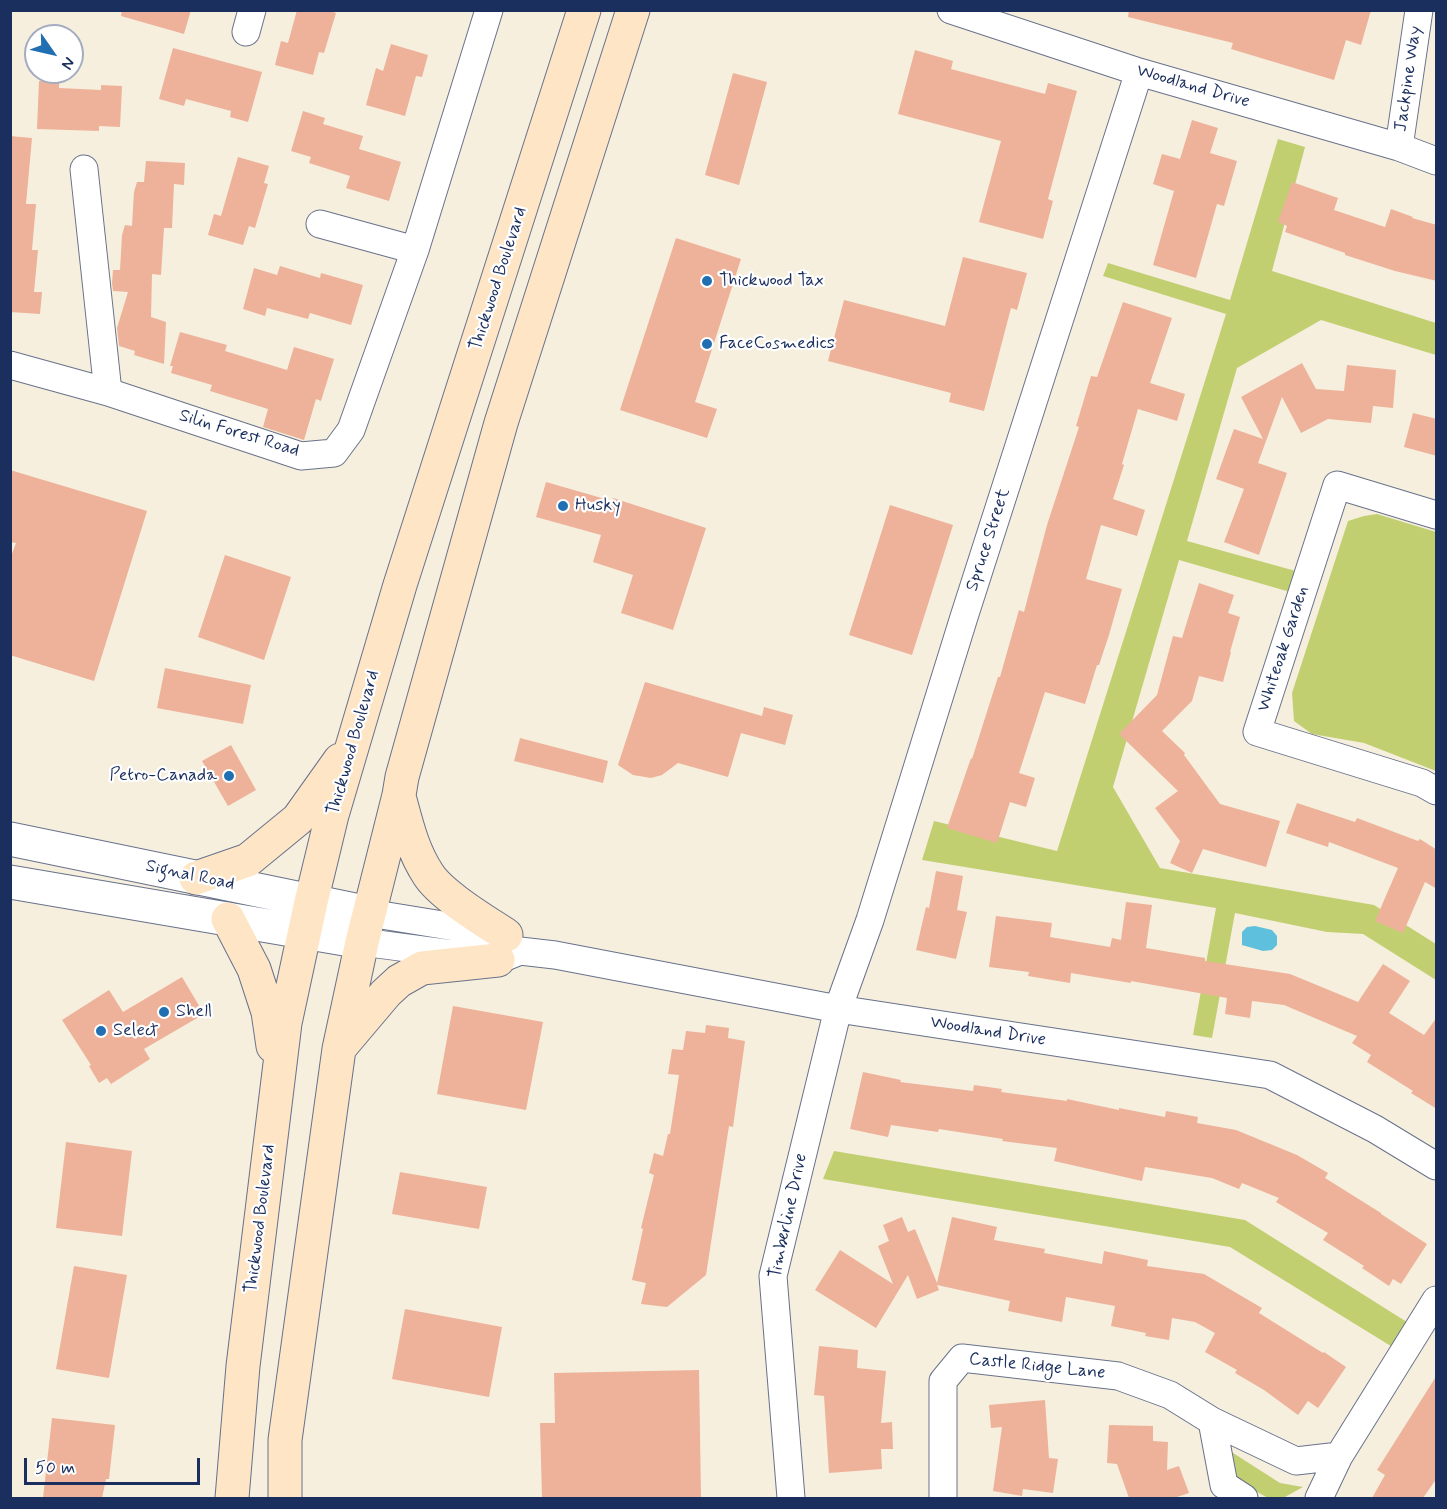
<!DOCTYPE html>
<html>
<head>
<meta charset="utf-8">
<style>
  body { margin:0 }
  #map { position:relative; width:1447px; height:1509px; overflow:hidden; background:#f6efde; font-family:Mynerve,sans-serif }
  canvas { display:block }
  .frame { position:absolute; inset:0; border:12px solid #1b2f5e; pointer-events:none }
  .north { position:absolute; left:24px; top:24px; width:60px; height:60px; box-sizing:border-box; background:#fff; border:2px solid #a4acbf; border-radius:50%; rotate:124deg; font-size:16px; font-weight:700; line-height:24px; text-align:center; color:#1b2f5e }
  .north::after { content:''; display:block; margin:auto; width:21px; height:27px; background:#1f6fb2; clip-path:polygon(50% 0,100% 100%,50% 72%,0 100%) }
  .scale { position:absolute; left:24px; top:1458px; width:176px; height:27px; box-sizing:border-box; border:3px solid #1b2f5e; border-top:0; padding-left:8px; font-size:18px; line-height:21px; white-space:nowrap; color:#1b2f5e; -webkit-text-stroke:4px #fff; paint-order:stroke }
</style>
</head>
<body>
<div id="map">
<canvas width="1447" height="1509"></canvas>
<div class="frame"></div>
<div class="north">N</div>
<div class="scale">50 m</div>
</div>
<script>
const g = document.querySelector('canvas').getContext('2d');
g.lineJoin = 'round';
function paint(path, color) { g.fillStyle = color; g.fill(path, 'evenodd'); }
function stroke(path, color, width, dash) { g.strokeStyle = color; g.lineWidth = width; g.lineCap = dash ? 'butt' : 'round'; g.setLineDash(dash || []); g.stroke(path); }
function label(font, color, halo, rows, align = 'center') {
  g.font = font + ' Mynerve,sans-serif'; g.lineWidth = 4.5; g.setLineDash([]); g.textBaseline = 'middle'; g.strokeStyle = halo; g.fillStyle = color; for (const [text, x, y, turn = 0] of rows) {
    g.save(); g.translate(x, y); g.rotate((+turn || 0) * Math.PI / 180); g.textAlign = isNaN(turn) ? turn : align; if (halo) g.strokeText(text, 0, 0); g.fillText(text, 0, 0); g.restore();
  }
}
paint(new Path2D(`
  M1278 139 1305 147 1272 271 1436 323V355L1321 320 1237 368 1187 541 1303 573 1297 594 1179 560 1113 787 1160 868 1374 905 1436 944V980L1363 934 1327 932 1235 913 1212 1038 1193 1035 1216 908 922 860 934 821 1057 851 1226 314 1103 276 1108 263 1230 300Z
  M1377 514 1436 532V771L1364 743 1312 734 1294 721 1292 693 1348 521 1364 516Z
  M834 1151 1245 1220 1410 1324 1394 1348 1230 1247 823 1179Z
  M1230 1451 1280 1483 1303 1487 1285 1497 1268 1498 1239 1482 1228 1459Z`), '#c2cf71');
paint(new Path2D(`
  M1255 926 1272 930 1277 936V945L1272 950 1263 951 1242 945V932L1247 927Z`), '#5fc0dd');
paint(new Path2D(`
  M122 10H191L184 34 121 16Z
  M297 10H326L336 13 324 53 319 52 313 75 275 65 281 41 288 43Z
  M1129 10H1371L1361 45 1346 40 1334 80 1231 49 1233 43 1128 17Z
  M391 44 428 55 422 77 416 76 405 116 366 105 376 68 383 71Z
  M173 48 262 72 248 122 230 117 231 111 186 99 184 106 159 99Z
  M915 50 953 61 951 69 1045 94 1048 83 1077 91 1048 199 1053 201 1043 239 979 222 1001 141 898 114Z
  M733 73 767 82 739 185 705 175Z
  M39 81 59 82V88L101 90V85L122 86 120 127 99 126V131L37 129Z
  M303 111 325 118 323 124 363 136 359 149 401 162 389 201 346 188 350 176 309 163 311 157 291 151Z
  M1192 120 1218 128 1210 153 1237 161 1224 206 1217 204 1196 278 1153 265 1174 191 1153 184 1162 154 1180 159Z
  M10 136 32 138 26 204H36L32 250H38L34 292H42L40 314 10 312Z
  M238 157 269 166 264 183 268 184 255 228 249 226 243 245 208 235 214 214 221 216Z
  M146 161 185 163 184 185 174 184 172 228H164L161 275 152 274 151 317 166 322 164 364 134 355 135 351 119 346 117 328 128 292 113 291 112 283 113 270H120L122 235 125 225 132 226 134 192 137 182H144Z
  M1292 182 1338 198 1334 210 1385 227 1391 209 1413 217 1412 218 1437 225V281L1395 271 1345 255V253L1285 232 1287 226 1278 222Z
  M676 238 741 259 695 402 717 409 707 438 620 410Z
  M963 257 1027 273 1017 310 1011 308 984 411 949 402 951 393 828 361 844 300 945 326Z
  M280 266 320 278 321 273 363 285 351 325 310 313 308 319 267 308 265 316 243 309 254 268 277 275Z
  M1123 302 1172 318 1150 383 1185 394 1177 421 1138 409 1122 464 1124 465 1113 499 1145 510 1137 536 1101 525 1086 579 1122 589 1109 635 1099 665H1097L1085 704 1045 692 1019 773 1035 778 1026 807 1010 802 997 843 947 828 971 758 972 759 998 677H1000L1019 610 1024 612 1047 525 1079 427 1076 426 1091 376 1097 377Z
  M180 332 227 345 225 351 287 370 294 347 334 359 321 401 316 399 304 440 263 427 268 409 210 391 212 385 171 373 173 366H170Z
  M1302 363 1316 389 1344 391 1347 365 1396 370 1393 408 1373 406 1371 423 1328 419 1301 433 1282 397 1258 463 1287 473 1259 555 1224 542 1244 489 1216 479 1234 429 1263 439 1241 397Z
  M1413 413 1437 419V456L1404 447Z
  M10 470 147 511 94 681 10 655V559L16 543 10 542Z
  M546 482 612 501 613 498 706 528 673 630 621 613 633 575 593 562 601 535 536 517Z
  M890 505 953 525 912 655 849 635Z
  M225 555 291 577 264 660 198 637Z
  M1199 583 1234 595 1228 613 1240 617 1230 652H1231L1223 682 1199 676 1192 701 1162 731 1185 753 1184 755 1220 804 1280 821 1266 867 1203 849 1192 873 1170 863 1180 841 1155 808 1178 791 1119 734 1157 695 1173 636 1182 638Z
  M165 668 251 685 243 724 157 708Z
  M645 682 762 716 764 707 793 715 785 745 741 733 728 777 678 763 662 775 651 778 633 775 618 765Z
  M520 738 608 761 603 783 514 761Z
  M231 745 256 790 228 806 202 761Z
  M1297 803 1355 822 1357 818 1418 841 1420 839 1437 850V889L1425 882 1403 933 1375 921 1398 868 1329 842 1328 847 1286 833Z
  M936 871 963 876 957 910 967 912 956 959 916 950 926 907 929 908Z
  M1126 902 1152 905 1146 948 1205 958V961L1290 974 1358 1002 1383 964 1410 981 1389 1013 1424 1035 1437 1017V1109L1411 1093 1413 1091 1367 1062 1371 1055 1352 1043 1357 1036 1284 1005 1252 1001 1250 1018 1225 1014 1227 998 1131 981V983L1071 973 1070 983 1028 976 1029 972 989 967 996 916 1052 923 1050 937 1110 947 1112 938 1121 940Z
  M182 977 204 1014 144 1049 150 1059 111 1084 107 1078 99 1083 89 1066 91 1065 62 1020 109 990 123 1012Z
  M453 1006 543 1022 526 1110 437 1094Z
  M706 1025 729 1028 728 1038 745 1041 733 1127 729 1126 706 1275 667 1307 641 1304 646 1283 632 1280 643 1229 641 1228 654 1175 649 1173 654 1153 663 1156 668 1134H670L679 1075 668 1074 672 1049 683 1050 686 1031 705 1033Z
  M863 1072 901 1080 900 1082 973 1091 974 1085 1002 1089 1001 1092 1067 1101V1099L1119 1110V1108L1165 1117 1166 1111 1198 1117 1197 1123 1236 1130 1297 1155 1328 1173 1325 1178 1381 1213V1214L1427 1244 1401 1284 1393 1279 1389 1286 1362 1268 1364 1266 1323 1240 1328 1233 1276 1202 1279 1198 1242 1183 1239 1189 1212 1178 1145 1167 1142 1181 1054 1161 1057 1148 1002 1141 1003 1139 939 1129 938 1132 891 1125 888 1137 850 1129Z
  M66 1142 132 1151 122 1236 56 1228Z
  M400 1172 487 1187 479 1229 392 1214Z
  M902 1217 908 1232 915 1229 937 1283 952 1217 997 1227 994 1240 1045 1249 1044 1253 1102 1264 1104 1251 1148 1260 1147 1266 1204 1274 1262 1308 1259 1313 1323 1353 1324 1352 1346 1367 1318 1408 1308 1401 1298 1415 1264 1390 1235 1373 1237 1370 1205 1352 1215 1333 1195 1322 1172 1318 1169 1340 1145 1336 1146 1333 1111 1326 1115 1306 1066 1297 1062 1322 1008 1311 1010 1301 937 1285 939 1290 917 1299 908 1275 876 1328 815 1290 840 1250 893 1284 878 1246 889 1241 883 1225Z
  M74 1266 127 1275 109 1378 56 1369Z
  M405 1309 502 1327 489 1397 392 1379Z
  M819 1346 858 1350 857 1368 886 1371 881 1423 892 1422 893 1449H881L882 1469 829 1473 824 1396 814 1395Z
  M699 1370 701 1498H542L540 1423H555L554 1373Z
  M1437 1375V1478L1423 1498H1372L1385 1475 1377 1470Z
  M1045 1400 1049 1458 1058 1459 1053 1493 1023 1489 1022 1496 993 1491 1002 1427 991 1428 989 1405Z
  M52 1418 115 1425 109 1479H106L102 1498H43Z
  M1109 1425 1153 1426V1443V1441L1168 1442 1167 1470 1179 1466 1189 1493 1174 1498H1129L1117 1464 1107 1463Z`), '#edb299');
const minor = new Path2D(`
  M951 10 1139 72 1399 147 1436 161
  M246 32 252 10
  M1399 147 1419 10
  M84 169 108 392
  M320 224 415 250
  M10 365 108 392 301 456 334 453 351 430 415 250 489 10
  M1436 515 1337 485 1257 732 1422 783 1436 791
  M369 913 504 935
  M362 942 498 960 520 951 555 955 838 1009 1270 1075 1375 1129 1436 1166
  M1212 1421 1224 1485 1244 1498
  M791 1498 773 1276 838 1009 870 920 964 617 1139 72
  M943 1498V1381L962 1358 1118 1376 1170 1395 1212 1421 1296 1461 1339 1456 1436 1300
  M1319 1498 1339 1456`);
const tertiary = new Path2D(`
  M10 839 369 913
  M10 882 362 942`);
const secondary = new Path2D(`
  M400 800C407 826 413 851 428 874 441 895 485 921 506 935
  M196 878 248 860 298 819 340 760
  M228 919 254 969 268 1012 273 1046
  M342 1045 386 993 399 981 422 968 498 960
  M232 1498 243 1366 285 1023 311 902 332 815 400 585 584 10
  M285 1498V1440L339 1049 362 942 399 795 402 777 501 423 633 10`);
stroke(minor, '#68728b', 29);
stroke(tertiary, '#68728b', 35);
stroke(secondary, '#68728b', 35);
stroke(minor, '#fff', 27);
stroke(tertiary, '#fff', 33);
stroke(secondary, '#fde5c5', 33);
for (const [x, y, r, color] of [
  [707,281,6,"#1f6fb2"],
  [707,344,6,"#1f6fb2"],
  [563,506,6,"#1f6fb2"],
  [229,776,6,"#1f6fb2"],
  [164,1012,6,"#1f6fb2"],
  [101,1031,6,"#1f6fb2"]
]) { const dot = new Path2D(); dot.arc(x, y, r, 0, 2 * Math.PI); g.fillStyle = color; g.fill(dot); stroke(dot, '#fff', 2); }
label('18px', '#1b2f5e', '#fff', [
  ["Jackpine Way",1409,79,-82],
  ["Woodland Drive",1193,87,16],
  ["Thickwood Boulevard",499,279,-72],
  ["Silin Forest Road",239,434,17],
  ["Spruce Street",989,540,-72],
  ["Whiteoak Garden",1284,649,-72],
  ["Thickwood Boulevard",354,743,-74],
  ["Signal Road",190,876,12],
  ["Woodland Drive",988,1032,9],
  ["Timberline Drive",789,1216,-78],
  ["Thickwood Boulevard",261,1219,-83],
  ["Castle Ridge Lane",1037,1367,6]
]);
label('18px', '#1b2f5e', '#fff', [
  ["Thickwood Tax",719,281],
  ["FaceCosmedics",719,344],
  ["Husky",575,506],
  ["Petro-Canada",217,776,"right"],
  ["Shell",176,1012],
  ["Select",113,1031]
], 'left');
</script>
</body>
</html>
